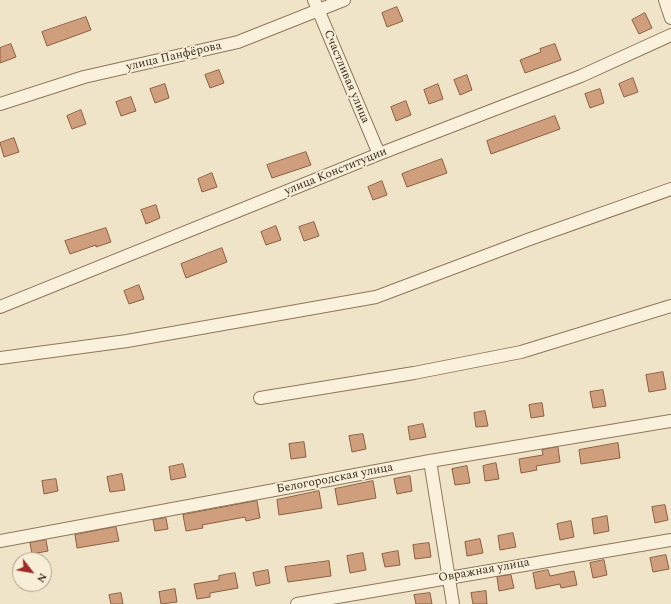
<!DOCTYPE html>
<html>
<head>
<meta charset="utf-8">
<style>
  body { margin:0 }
  #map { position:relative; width:671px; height:604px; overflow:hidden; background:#f0e4c8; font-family:Spectral,serif }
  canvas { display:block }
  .north { position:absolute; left:12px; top:552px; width:40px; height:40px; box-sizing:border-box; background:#f7eed8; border:1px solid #ada18e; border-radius:50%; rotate:121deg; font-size:11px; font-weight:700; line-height:16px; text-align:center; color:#3d2e20 }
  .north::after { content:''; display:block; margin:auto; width:14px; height:18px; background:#9e2a2b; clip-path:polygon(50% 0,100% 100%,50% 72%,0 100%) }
</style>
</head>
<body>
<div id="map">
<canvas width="671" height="604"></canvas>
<div class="north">N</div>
</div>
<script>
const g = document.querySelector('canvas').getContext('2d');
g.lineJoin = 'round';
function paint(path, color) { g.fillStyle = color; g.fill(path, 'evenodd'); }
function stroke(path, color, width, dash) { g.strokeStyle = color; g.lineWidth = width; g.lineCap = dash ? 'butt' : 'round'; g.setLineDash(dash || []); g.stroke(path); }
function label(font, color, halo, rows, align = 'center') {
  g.font = font + ' Spectral,serif'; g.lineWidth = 3.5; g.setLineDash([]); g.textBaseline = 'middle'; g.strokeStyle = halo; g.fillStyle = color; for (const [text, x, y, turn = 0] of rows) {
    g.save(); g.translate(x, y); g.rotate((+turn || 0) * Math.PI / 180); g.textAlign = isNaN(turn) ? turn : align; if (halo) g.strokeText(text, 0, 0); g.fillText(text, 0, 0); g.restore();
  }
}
const building = new Path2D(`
  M397 7 403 21 387 27 382 13Z
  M645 13 652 28 639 34 632 20Z
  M86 17 91 30 47 46 42 32Z
  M11 44 16 57 0 63V48Z
  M555 44 561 60 525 73 520 60 541 52 540 49Z
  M219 70 224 83 210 88 205 75Z
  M467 75 472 90 460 95 454 80Z
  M633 78 638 92 624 97 619 84Z
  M165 84 169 98 155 103 150 89Z
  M438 84 443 99 429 104 424 90Z
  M600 89 604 103 590 108 585 94Z
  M131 97 136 111 121 116 116 102Z
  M406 101 411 115 396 121 391 107Z
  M81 110 86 124 72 129 67 116Z
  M555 116 560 129 491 154 487 141Z
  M14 138 19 152 4 157 0 143Z
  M306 152 311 165 272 178 267 165Z
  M442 159 447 173 407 187 402 174Z
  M212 173 217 187 202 192 198 179Z
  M382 181 387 195 373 200 368 187Z
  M156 205 160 218 146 224 141 210Z
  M314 222 319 236 304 241 299 227Z
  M276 226 281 240 266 245 261 232Z
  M106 228 111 242 96 247V245L70 254 65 241Z
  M222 248 227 262 186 278 181 264Z
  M139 285 144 299 129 304 124 291Z
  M663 372 666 389 649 392 646 375Z
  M603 390 606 406 593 408 590 392Z
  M542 403 544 416 531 418 529 405Z
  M485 411 488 426 476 427 474 413Z
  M423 424 426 437 410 440 408 427Z
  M363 434 366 449 352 452 349 436Z
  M304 442 306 457 291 459 289 444Z
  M618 443 620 458 581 464 579 450Z
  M558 447 560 462 536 466 537 470 521 473 519 459 543 455 542 450Z
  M496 463 499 479 485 481 483 466Z
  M183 464 186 477 171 480 169 467Z
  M467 466 470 483 455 485 452 469Z
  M122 474 125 490 110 492 107 477Z
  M410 476 412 491 397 494 394 479Z
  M56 479 58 491 44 494 42 481Z
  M373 481 376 498 338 505 335 489Z
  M319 491 322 508 279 515 277 500Z
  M257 501 260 518 246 521 245 517 202 525 203 528 186 531 183 515Z
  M665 505 668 520 655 523 652 507Z
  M607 516 609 531 594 534 592 519Z
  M166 518 168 529 155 531 153 520Z
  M571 521 574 537 560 540 557 524Z
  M116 527 119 541 77 548 75 535Z
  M513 533 516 547 500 550 498 536Z
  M480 539 483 553 467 556 465 542Z
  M46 540 48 551 32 554 30 543Z
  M429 543 431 557 415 559 413 545Z
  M398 551 400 565 385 567 382 554Z
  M363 553 366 570 350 573 347 556Z
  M666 555 669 569 653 572 650 558Z
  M604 560 607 575 593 578 590 563Z
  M329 561 331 576 288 582 285 567Z
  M268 570 270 583 256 586 253 573Z
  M548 570 550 576 574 571 577 585 561 588 560 584 536 589 533 573Z
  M235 573 238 588 210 593V597L197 599 194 584 219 580V576Z
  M511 575 514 588 499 591 497 577Z
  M175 589 177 602 161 604 159 592Z
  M486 591 487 604H473L471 593Z
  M121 593 123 604H111L109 595Z
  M430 593 432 604H416L414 595Z`);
paint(building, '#cf9f7d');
stroke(building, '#8d5f41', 1);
const minor = new Path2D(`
  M314 0 379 154
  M665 0 671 18
  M0 104 84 77 238 42 344 0
  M0 307 379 154 581 76 671 35
  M0 358 127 341 376 297 530 239 671 189
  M260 398 414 373 521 352 671 306
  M430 461 453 604
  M0 541 430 461 671 421
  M297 604 671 540`);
stroke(minor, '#8d765c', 14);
stroke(minor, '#faf1dc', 12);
label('12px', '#3d2e20', '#f7eed8', [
  ["улица Панфёрова",174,57,-13],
  ["Счастливая улица",346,77,67],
  ["улица Конституции",336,172,-22],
  ["Белогородская улица",335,479,-11],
  ["Овражная улица",484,571,-10]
]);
</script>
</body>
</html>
